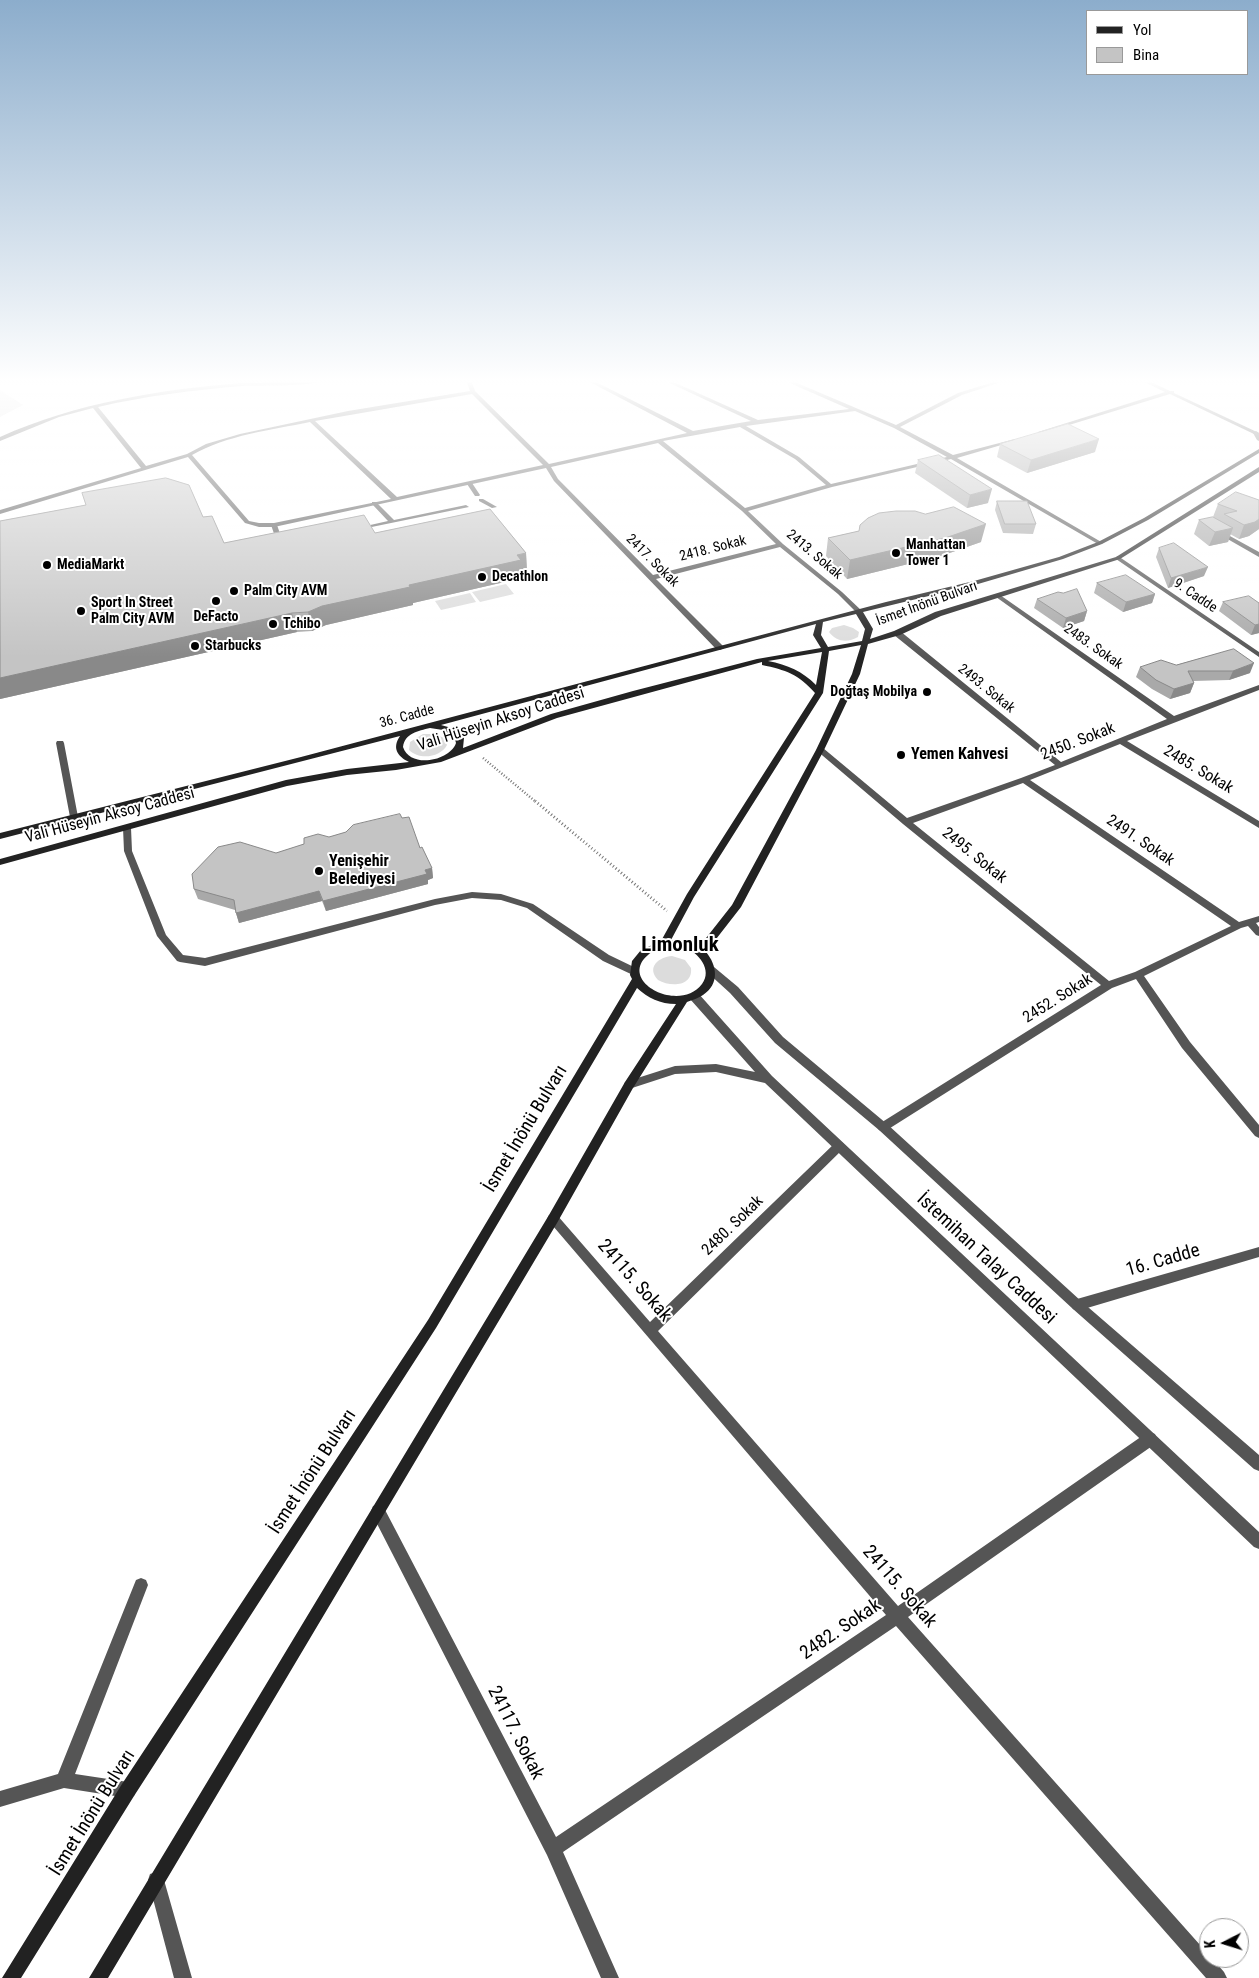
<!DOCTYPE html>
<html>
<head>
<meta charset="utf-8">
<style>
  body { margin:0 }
  #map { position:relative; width:1259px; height:1978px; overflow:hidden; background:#fff; font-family:"Roboto Condensed",sans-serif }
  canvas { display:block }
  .legend { position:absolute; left:1086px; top:10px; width:162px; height:65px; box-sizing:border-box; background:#fff; border:1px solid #999; margin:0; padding:6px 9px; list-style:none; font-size:15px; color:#000 }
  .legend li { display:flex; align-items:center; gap:10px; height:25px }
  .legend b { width:25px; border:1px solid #999 }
  .north { position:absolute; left:1199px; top:1918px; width:50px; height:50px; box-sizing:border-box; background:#fff; border:1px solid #999; border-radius:50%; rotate:265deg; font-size:14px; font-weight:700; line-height:20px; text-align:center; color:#000 }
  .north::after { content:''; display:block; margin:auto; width:18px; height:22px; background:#000; clip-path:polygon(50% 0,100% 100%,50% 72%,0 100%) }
</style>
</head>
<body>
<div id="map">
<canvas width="1259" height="1978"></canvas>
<ul class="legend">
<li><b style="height:6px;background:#222"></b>Yol</li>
<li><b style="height:14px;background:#c4c4c4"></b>Bina</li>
</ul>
<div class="north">K</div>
</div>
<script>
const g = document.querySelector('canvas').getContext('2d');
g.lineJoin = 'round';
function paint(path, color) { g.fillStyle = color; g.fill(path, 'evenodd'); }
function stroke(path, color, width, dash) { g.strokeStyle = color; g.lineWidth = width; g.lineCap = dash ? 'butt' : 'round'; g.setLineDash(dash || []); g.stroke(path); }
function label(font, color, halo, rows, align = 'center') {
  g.font = font + ' "Roboto Condensed",sans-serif'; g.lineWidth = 4; g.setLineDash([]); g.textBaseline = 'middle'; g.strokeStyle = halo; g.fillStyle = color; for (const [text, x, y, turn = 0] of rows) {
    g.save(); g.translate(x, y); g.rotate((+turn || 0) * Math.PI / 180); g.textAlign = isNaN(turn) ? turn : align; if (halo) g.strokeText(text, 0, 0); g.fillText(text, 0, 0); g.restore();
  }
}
paint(new Path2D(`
  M0 390 23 405 0 417Z
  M506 584 514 594 480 602 472 592Z
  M470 593 476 602 441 610 435 601Z
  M844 625 853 628 859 632 858 637C848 643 836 642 829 632L832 628Z
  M423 734H435L444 738 447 745C440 758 419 760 409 750L410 742Z
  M672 956 685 960 691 968C693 987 670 987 658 980 646 967 659 957 672 956Z`), '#dcdcdc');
stroke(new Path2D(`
  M483 758 536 802`), '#777', 2.5, [1, 2]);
stroke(new Path2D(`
  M535 801 667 911`), '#777', 3, [1, 2.5]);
paint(new Path2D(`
  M372 502H376L394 520 466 505 469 507 357 530V528L388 521 372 504Z
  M274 523 277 525 284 545 283 546 278 545 271 525Z
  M57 741H63L64 743 78 817 74 820 70 817 56 743Z`), '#555');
paint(new Path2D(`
  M468 483H472L480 495 479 496H475L467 484Z
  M479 499H483L497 507 492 508 479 501Z`), '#555');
paint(new Path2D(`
  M312 380H326C312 387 261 385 242 386 194 390 145 396 98 407L146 466 187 454 206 444 240 434 348 411 470 391 466 380H471L475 391 549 464 687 433 586 380H592L693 431 751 421 663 380H669L758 420 849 409 783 380H790L896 425 958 393 1000 380H1007L962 395 900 427 953 455 1015 439V441L957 458 1103 543 1098 544 951 459 832 487 748 511 783 544 842 592 863 612 857 613 838 594 780 547 656 579 723 646 724 648 720 650H717L554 481 546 468 274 527H259L245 523 188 457 0 514V510L141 468 93 408 59 417 0 441V437C76 403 157 390 240 383 264 382 288 382 312 380ZM472 394 543 465 397 497 315 421ZM855 411 894 428 947 457 831 484 799 457 746 426ZM310 422 391 499 274 523H259L249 521 192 455C227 435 271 430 310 422ZM740 427 795 459 826 485 745 508 663 441ZM658 443 742 511 776 544 653 575 558 479 551 467Z
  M602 380H609L606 382Z
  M1140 380H1147L1170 391H1174V393L1259 433 1254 434 1170 394 1043 433 1038 432 1165 392Z
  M1219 530 1259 552V557L1217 533 1216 532Z
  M1118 556 1259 652V657L1116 559V557Z
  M996 595H1000L1174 716 1259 685V690L1127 741 1259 821V828L1120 744 1030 780 1239 922 1259 916V922L1256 923 1259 927V936L1256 935 1248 926 1241 928 1144 976 1190 1042 1259 1125V1138L1255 1136 1182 1048 1136 979 1112 988 887 1130 883 1132 879 1130 877 1127 879 1124 1101 985 903 824 816 750 820 748H823L907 818 1021 778 1055 765 894 635V631H900L1061 762 1167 719 996 597ZM1023 783 1231 926 1135 972 1109 981 913 823Z
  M127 825 131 828 132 851 166 935 183 955 205 958 435 899 472 892 501 894 533 904 609 955 636 968 638 971 633 975 603 961 527 908 501 900 472 898 435 905 205 966 180 962 177 961 157 936 124 851 123 828Z
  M839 1141 843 1143 845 1146 843 1149 658 1331 898 1606 1145 1434 1150 1432 1155 1434 1157 1439 1155 1444 908 1617 1209 1955V1958H1212L1224 1972 1227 1978H1206L896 1626 563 1852 619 1978H601L547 1855 373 1516 371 1511 373 1506 378 1504 383 1506 556 1837 886 1615 547 1219 549 1215 553 1214 557 1215 650 1322 835 1143Z
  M1259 1247V1257L1077 1311 1073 1309 1071 1305 1073 1301 1077 1299Z
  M141 1578 146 1580 148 1585 75 1774 128 1782 134 1784 136 1790 134 1796 128 1798 64 1788 0 1807V1791L58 1774 136 1580Z
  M156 1872 162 1874 164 1880 192 1978H174L148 1880 150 1874Z`), '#555');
paint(new Path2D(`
  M1256 431 1259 433V441L1257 440 1253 433Z
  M711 966 714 967 738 987 783 1037 887 1124 1081 1301 1259 1455V1471L1254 1469 1073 1309 879 1130 775 1043 730 993 708 973 706 970 708 967Z
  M694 992 698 993 772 1076 1259 1532V1549L1254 1547 765 1083 716 1072 675 1074 629 1089 625 1088 624 1085 625 1082 675 1066 716 1064 755 1072 690 999 689 996Z`), '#555');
paint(new Path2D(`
  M1259 449V453L1148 520 1102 544 1063 559 978 584 863 612 873 629 870 639 894 631 935 612 1116 557 1259 467V472L1120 559 941 616 900 635 868 644 860 674 824 750 741 907 706 952C717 965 720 984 703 995 699 998 692 1000 687 1002L633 1088 557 1223 108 1978H89L549 1215 625 1082 676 1004C660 1004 648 998 637 988L436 1328 134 1796 21 1978H2L122 1784 428 1320 632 979 630 975 632 961 641 950 661 941 687 894 815 693C798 674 786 670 762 665V662L557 718 441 762 396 770 347 775 287 786 0 865V859L286 780 347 769 409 762C397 756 392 748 400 736L0 839V833L301 757 886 602 974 581 1059 557 1098 542 1144 518ZM856 614 865 629 862 641 828 647 821 635 823 622ZM816 624 813 635 821 648 757 659 633 691 551 714 463 748 464 738 455 729 441 725ZM861 645 852 674 816 750 732 905 699 947 687 942 671 940 694 897 823 693 829 651ZM822 652 816 685C802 671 788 665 768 661ZM430 728 443 730 454 736 456 743C450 761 410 769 403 747 405 733 418 731 430 728ZM665 946C672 946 679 946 685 948 698 952 713 970 702 984 679 1014 617 981 648 955 652 951 660 949 665 946Z`), '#222');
paint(new Path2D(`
  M1000 444 1095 452 1027 473 997 457Z
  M918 460 988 503 967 508 915 473Z
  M166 478 189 485 203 517 212 516 224 543 364 515 375 533 490 509 526 553 527 572 522 573V578L413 603V605L326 625 312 631 297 632 0 699V521L86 505 82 493Z
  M1259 500V529L1249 536 1239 539 1230 534 1228 542 1209 546 1194 534 1199 520 1213 517 1218 504Z
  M997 501 1036 524 1033 534 1003 533 995 510Z
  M859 531 981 542 941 556 847 579 826 556 828 538Z
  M1159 548 1204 576 1168 588 1156 557Z
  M1097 583 1155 594 1152 603 1123 612 1094 593Z
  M1037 599 1087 611 1084 621 1063 628 1034 608Z
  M1223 602 1259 603V633L1251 635 1219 611Z
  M1234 649 1250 673 1229 680 1193 681 1194 683 1190 693 1170 699 1152 689 1136 677 1140 667 1176 665Z
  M402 818 432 868 433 878 428 880V884L326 911 322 901 239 923 235 910 198 899 194 889 276 853 329 837Z`), '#a9a9a9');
paint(new Path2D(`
  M1099 439 1095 452 1027 473 1031 460Z
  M992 489 988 503 967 508 970 495Z
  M1259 519V529L1249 536 1239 539 1244 525Z
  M986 524 981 542 941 556 847 579 850 560Z
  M1233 528 1228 542 1209 546 1215 532Z
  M526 553 527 572 522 573V578L413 603V605L326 625 312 631 308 612 322 606 409 585Z
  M1208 567 1204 576 1168 588 1171 578Z
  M1155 594 1152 603 1123 612 1126 602Z
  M1087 611 1084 621 1063 628 1066 618Z
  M292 613 297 632 0 699V678Z
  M1259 624V633L1251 635 1255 625Z
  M1254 663 1250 673 1229 680 1233 671Z
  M1194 683 1190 693 1170 699 1174 689Z
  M432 868 433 878 428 880V884L326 911 323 901Z
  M319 891 322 901 239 923 236 913Z`), '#898989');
const building = new Path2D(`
  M1068 424 1099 439 1031 460 1000 444Z
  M939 455 992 489 970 495 918 460Z
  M166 478 189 485 203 517 212 516 224 543 364 515 375 533 490 509 526 553 517 555 521 560 409 585 410 587 322 606 308 612 292 613 0 678V521L86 505 82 493Z
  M1236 492 1259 500V519L1255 522 1244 525 1224 514 1237 511 1218 504Z
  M997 501H1027L1036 524H1005Z
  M954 507 986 524 945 538 850 560 828 538 859 531 860 525 868 518 879 513 896 511H915L925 514Z
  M1213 517 1233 528 1215 532 1199 520Z
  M1174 543 1208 567 1171 578 1159 548Z
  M1126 575 1155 594 1126 602 1097 583Z
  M1077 589 1087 611 1066 618 1037 599 1058 592 1063 593Z
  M1249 596 1259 603V624L1255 625 1223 602Z
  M1234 649 1254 663 1233 671H1188L1194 683 1174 689 1156 680 1140 667 1161 660 1176 665Z
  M400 814 402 818 409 817 420 848 422 847 432 868 425 870 427 874 323 901 319 891 236 913 234 900 194 889 192 874 218 847 240 842 276 853 304 844V838L318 834 329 837 346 832 353 825Z`);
paint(building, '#c4c4c4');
stroke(building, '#898989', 1);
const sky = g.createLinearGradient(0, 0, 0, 657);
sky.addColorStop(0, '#8cadcc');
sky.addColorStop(0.58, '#fff');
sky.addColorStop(1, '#ffffff00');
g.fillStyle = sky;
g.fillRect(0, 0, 1259, 657);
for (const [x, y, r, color] of [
  [896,553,5,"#000"],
  [47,565,5,"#000"],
  [482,577,5,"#000"],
  [234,591,5,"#000"],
  [216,601,5,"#000"],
  [81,611,5,"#000"],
  [273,624,5,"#000"],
  [195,646,5,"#000"],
  [927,692,5,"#000"],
  [901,755,5,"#000"],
  [319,871,5,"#000"]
]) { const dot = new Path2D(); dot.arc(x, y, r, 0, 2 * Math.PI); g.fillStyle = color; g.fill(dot); stroke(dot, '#fff', 2); }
label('bold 14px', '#000', '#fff', [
  ["Manhattan",906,545],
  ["Tower 1",906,561],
  ["MediaMarkt",57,565],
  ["Decathlon",492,577],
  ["Palm City AVM",244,591],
  ["Sport In Street",91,603],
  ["Palm City AVM",91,619],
  ["DeFacto",216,617,"center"],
  ["Tchibo",283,624],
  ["Starbucks",205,646],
  ["Doğtaş Mobilya",917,692,"right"]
], 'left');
label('14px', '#000', '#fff', [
  ["2418. Sokak",713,549,-14],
  ["2413. Sokak",814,555,40],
  ["2417. Sokak",652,561,45],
  ["9. Cadde",1195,596,34],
  ["İsmet İnönü Bulvarı",927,604,-20],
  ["2483. Sokak",1093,647,35],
  ["2493. Sokak",986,689,39],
  ["36. Cadde",407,717,-15]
]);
label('16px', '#000', '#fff', [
  ["Vali Hüseyin Aksoy Caddesi",501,720,-18],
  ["2450. Sokak",1078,742,-21],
  ["2485. Sokak",1198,770,31],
  ["Vali Hüseyin Aksoy Caddesi",110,816,-15],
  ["2491. Sokak",1140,841,34],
  ["2495. Sokak",974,856,39],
  ["2452. Sokak",1058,999,-32],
  ["2480. Sokak",733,1226,-44]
]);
label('bold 16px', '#000', '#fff', [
  ["Yemen Kahvesi",911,755],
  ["Yenişehir",329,862],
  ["Belediyesi",329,880]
], 'left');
label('19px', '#000', '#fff', [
  ["İsmet İnönü Bulvarı",526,1129,-59],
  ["İstemihan Talay Caddesi",986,1259,43],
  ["16. Cadde",1163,1261,-16],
  ["24115. Sokak",634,1281,49],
  ["İsmet İnönü Bulvarı",313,1472,-57],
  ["24115. Sokak",899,1587,49],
  ["2482. Sokak",841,1630,-34],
  ["24117. Sokak",515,1733,63],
  ["İsmet İnönü Bulvarı",93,1813,-58]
]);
label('bold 21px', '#000', '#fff', [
  ["Limonluk",680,946]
]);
</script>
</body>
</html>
